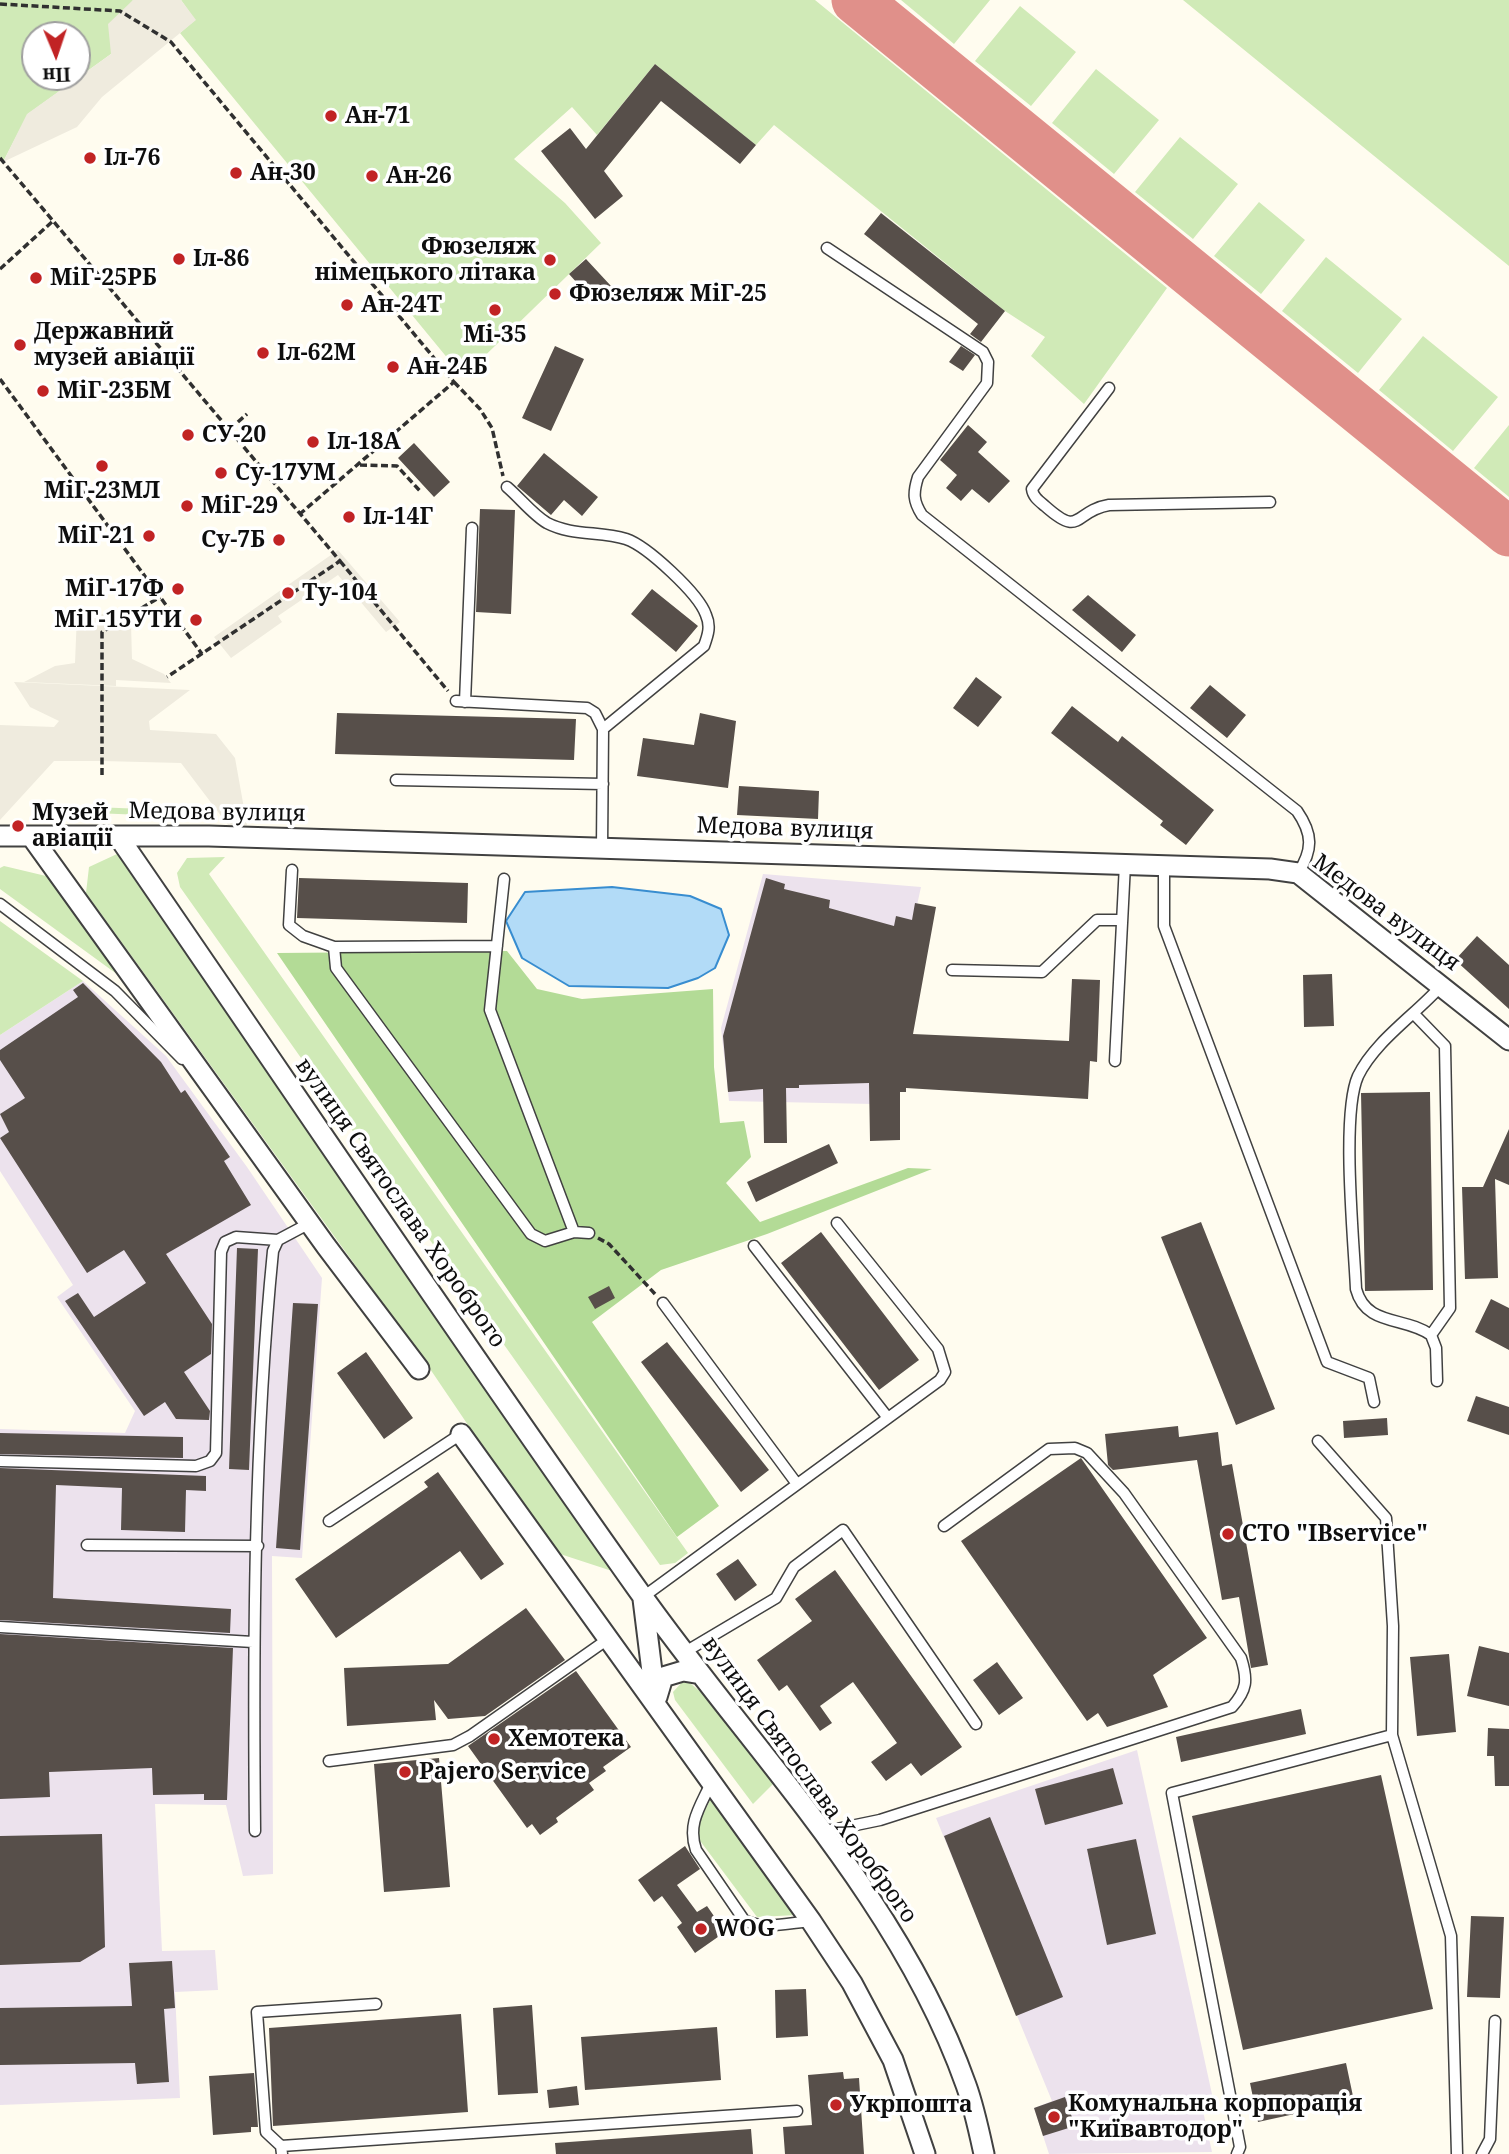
<!DOCTYPE html>
<html>
<head>
<meta charset="utf-8">
<style>
  body { margin:0 }
  #map { position:relative; width:1509px; height:2154px; overflow:hidden; background:#fffcef; font-family:"Noto Serif",serif }
  canvas { display:block }
  .north { position:absolute; left:21px; top:21px; width:70px; height:70px; box-sizing:border-box; background:#fff; border:2px solid #9f9f9f; border-radius:50%; rotate:178deg; font-size:19px; font-weight:700; line-height:28px; text-align:center; color:#0e0e0e }
  .north::after { content:''; display:block; margin:auto; width:24px; height:32px; background:#c12324; clip-path:polygon(50% 0,100% 100%,50% 72%,0 100%) }
</style>
</head>
<body>
<div id="map">
<canvas width="1509" height="2154"></canvas>
<div class="north">Пн</div>
</div>
<script>
const g = document.querySelector('canvas').getContext('2d');
g.lineJoin = 'round';
function paint(path, color) { g.fillStyle = color; g.fill(path, 'evenodd'); }
function stroke(path, color, width, dash) { g.strokeStyle = color; g.lineWidth = width; g.lineCap = dash ? 'butt' : 'round'; g.setLineDash(dash || []); g.stroke(path); }
function label(font, color, halo, rows, align = 'center') {
  g.font = font + ' "Noto Serif",serif'; g.lineWidth = 7; g.setLineDash([]); g.textBaseline = 'middle'; g.strokeStyle = halo; g.fillStyle = color; for (const [text, x, y, turn = 0] of rows) {
    g.save(); g.translate(x, y); g.rotate((+turn || 0) * Math.PI / 180); g.textAlign = isNaN(turn) ? turn : align; if (halo) g.strokeText(text, 0, 0); g.fillText(text, 0, 0); g.restore();
  }
}
paint(new Path2D(`
  M763 874 921 887 873 1104 729 1101 721 1028Z
  M83 981 166 1056 247 1167 322 1278 302 1558 272 1556 273 1874 243 1876 226 1805 155 1804 162 1951 215 1950 218 1990 175 1992 180 2098 0 2105V1429L125 1433 135 1411 57 1297 73 1285 0 1171V1035Z
  M1137 1750 1215 2108 1203 2111 1212 2152 1049 2154 1034 2108 1052 2101 936 1818Z`), '#ece2ed');
paint(new Path2D(`
  M0 0H133L111 54 28 114 3 162 0 158ZM35 35H77V77H35Z
  M181 0H815L1167 288 1084 404 1031 356 1045 337 1005 311 774 125 756 145 655 64 597 135 572 107 514 159 565 203 601 243 463 377 180 33 195 20Z
  M901 0H990L954 44Z
  M1183 0H1509V266Z
  M1020 6 1076 52 1031 106 975 61Z
  M1096 69 1159 120 1114 174 1052 123Z
  M1180 137 1238 184 1193 239 1135 192Z
  M1259 202 1305 240 1261 294 1214 256Z
  M1326 257 1402 319 1358 373 1282 311Z
  M1423 336 1498 397 1453 451 1379 390Z
  M1509 425V497L1474 468Z
  M70 806 168 810 167 816 70 812Z
  M117 854 612 1571 554 1552 426 1363 86 893 89 867Z
  M225 857 209 874 688 1553 675 1563 660 1565 180 887 177 873 187 858Z
  M4 866 46 876 65 888 125 980 0 889V868Z
  M0 921 83 981 0 1035Z
  M685 1679 718 1706 775 1782 753 1804 675 1700 673 1692Z
  M712 1796 797 1915 757 1917 698 1838 700 1821Z`), '#d0eab7');
paint(new Path2D(`
  M507 951 537 989 582 999 713 989 714 1067 720 1123 744 1121 751 1157 726 1183 760 1222 908 1168 932 1169 767 1234 661 1270 592 1322 719 1506 677 1537 277 953Z`), '#b3db96');
paint(new Path2D(`
  M133 0H181L196 20 102 97 77 127 3 162 27 114 111 54 108 24Z
  M338 550 400 622 386 632 338 575 278 616 282 622 231 658 214 637Z
  M77 614H122L131 624 132 659 164 674 171 683 116 680V686L24 682 55 666 75 663Z
  M14 682 190 690 149 721 150 730 216 734 235 758 247 825H228L181 763 102 761H54L0 820V725L54 727 59 721 30 707Z`), '#efebde');
const water = new Path2D(`
  M612 887 690 896 721 909 729 935 715 968 698 978 668 988 569 986 522 958 506 921 525 892Z`);
paint(water, '#b2dbf7');
stroke(water, '#388dd0', 2);
stroke(new Path2D(`
  M856 0 1509 532`), '#e0908a', 49);
paint(new Path2D(`
  M655 64 756 145 740 164 661 101 604 171 623 196 595 219 541 151 570 128 586 149Z
  M881 213 1005 311 981 342 970 334 978 324 864 234Z
  M586 259 611 286 594 302 569 274Z
  M555 346 584 359 551 431 522 418Z
  M961 346 975 355 963 371 949 362Z
  M968 425 987 442 978 452 1010 481 989 503 972 489 961 501 946 488 957 475 940 460Z
  M414 443 450 482 434 497 398 458Z
  M544 453 598 497 582 516 564 500 551 515 517 486Z
  M480 509 515 510 511 614 476 612Z
  M652 589 698 626 676 652 631 614Z
  M1088 595 1136 635 1122 652 1072 610Z
  M976 677 1002 697 978 727 953 708Z
  M1210 685 1246 715 1227 738 1190 708Z
  M1072 706 1118 742 1122 736 1214 810 1186 845 1160 825 1163 821 1051 733Z
  M337 713 576 719 574 760 335 754Z
  M700 713 736 721 728 788 637 776 643 738 694 745Z
  M739 786 819 791 818 819 737 815Z
  M299 878 468 883 467 923 297 918Z
  M766 878 785 884 784 889 830 900 829 908 894 926 896 916 912 920 915 903 936 907 913 1034 1069 1041 1072 979 1100 980 1097 1062 1090 1061 1088 1099 906 1088V1092H900V1140L870 1141 869 1083 799 1085V1088H786L787 1143H764L763 1089 728 1092 723 1036Z
  M1477 936 1509 965V1009L1455 960Z
  M1332 974 1334 1026 1304 1027 1303 975Z
  M83 983 161 1062 181 1093 185 1090 230 1157 224 1161 251 1205 166 1254 212 1324 211 1354 184 1372 210 1411 209 1420 176 1419 165 1402 144 1416 65 1301 78 1293 94 1317 146 1283 124 1250 87 1273 0 1138 9 1132 0 1114 25 1098 0 1060V1050L78 997 73 990Z
  M1430 1092 1433 1290 1365 1291 1361 1093Z
  M1509 1129V1185L1495 1179 1498 1278 1465 1279 1462 1187H1483Z
  M829 1144 838 1163 756 1202 747 1182Z
  M1201 1222 1275 1409 1236 1425 1161 1237Z
  M821 1232 919 1360 879 1390 781 1263Z
  M237 1248 258 1249 249 1470 229 1469Z
  M609 1286 615 1298 595 1309 588 1297Z
  M1491 1299 1509 1308V1350L1475 1332Z
  M293 1303 318 1304 300 1550 276 1548Z
  M667 1342 769 1470 741 1492 641 1362Z
  M366 1352 413 1418 384 1439 337 1373Z
  M1476 1396 1509 1407V1435L1467 1421Z
  M1387 1418 1388 1435 1344 1438 1343 1421Z
  M1178 1426 1179 1437 1218 1432 1222 1466 1232 1464 1268 1665 1251 1668 1239 1597 1222 1600 1197 1460 1113 1470 1108 1465 1105 1434Z
  M0 1433 183 1437V1458L0 1454Z
  M1081 1458 1207 1638 1153 1675 1168 1707 1107 1727 1098 1713 1087 1721 961 1541Z
  M0 1468 206 1476V1491L186 1490 185 1532 121 1530 122 1488 56 1485 53 1598 231 1609 230 1633 0 1620Z
  M438 1472 504 1564 481 1580 460 1551 336 1638 295 1579 428 1487 424 1482Z
  M738 1559 757 1585 735 1601 716 1574Z
  M835 1570 962 1747 921 1776 911 1763 886 1781 871 1762 897 1743 853 1682 820 1706 832 1723 820 1731 787 1685 779 1691 757 1660 812 1621 795 1599Z
  M526 1608 565 1660 485 1716 448 1719 434 1700 436 1720 347 1726 344 1668 448 1664Z
  M0 1634 233 1648 227 1800H204V1794L153 1795 152 1768 49 1772 50 1797 0 1799Z
  M1479 1646 1509 1653V1706L1467 1696Z
  M1449 1654 1456 1732 1417 1736 1410 1657Z
  M997 1662 1023 1698 999 1715 973 1680Z
  M576 1671 631 1747 603 1767 606 1771 589 1783 594 1790 556 1818 558 1822 540 1835 532 1824 527 1828 468 1746Z
  M1301 1709 1306 1734 1181 1762 1176 1737Z
  M1488 1728 1509 1729V1786H1495L1494 1756H1487Z
  M439 1758 450 1887 384 1892 374 1764Z
  M1113 1768 1123 1804 1045 1825 1035 1789Z
  M1381 1775 1433 2009 1243 2050 1192 1816Z
  M990 1817 1063 1997 1016 2016 944 1836Z
  M102 1834 105 1947 80 1962 0 1965V1836Z
  M1136 1839 1156 1934 1107 1945 1087 1849Z
  M685 1846 700 1869 677 1885 697 1912 707 1906 725 1932 695 1953 677 1927 682 1923 662 1896 654 1902 638 1880Z
  M1471 1916 1504 1917 1500 1998 1467 1997Z
  M172 1961 175 2008 164 2009 169 2082 137 2084 135 2063 0 2065V2008L132 2006 129 1963Z
  M806 1989 808 2036 776 2038 775 1990Z
  M532 2005 538 2093 498 2095 493 2008Z
  M461 2014 468 2112 273 2126 269 2028Z
  M717 2027 721 2080 585 2090 581 2037Z
  M1346 2063 1354 2101 1258 2122 1250 2083Z
  M843 2072 844 2079 859 2078 864 2154H785L783 2127 812 2125 808 2075Z
  M254 2073 258 2127H251V2132L213 2135 209 2076Z
  M577 2086 579 2105 549 2108 547 2090Z
  M1065 2097 1075 2126 1043 2136 1034 2108Z
  M751 2129 753 2154H556L555 2143Z`), '#574f4a');
const lane = new Path2D(`
  M827 248 983 352 988 362 987 383 918 477C913 493 913 501 922 515L1297 811C1313 834 1313 850 1298 873
  M1109 388 1032 489C1033 497 1039 501 1045 506 1082 539 1073 511 1109 505L1270 502
  M507 487C520 498 533 515 547 523 572 536 600 531 626 539 647 546 699 594 706 615 711 626 708 635 704 646L603 729
  M456 701 587 708 595 713 603 729 602 848
  M465 702 472 528
  M396 780 603 784
  M1164 866V926L1327 1362 1369 1378 1374 1402
  M292 870 289 925 303 936 334 947 497 946
  M504 879 490 1010 574 1232
  M0 904 115 991 182 1059
  M334 947 336 968 531 1234 545 1241 574 1232 589 1233
  M952 970 1042 972 1097 920H1122
  M1414 1014 1445 1046 1450 1308 1431 1335
  M1115 1061 1125 864
  M754 1246 888 1418
  M663 1303 797 1484
  M1437 1381 1436 1348 1431 1335C1405 1316 1366 1327 1356 1289 1354 1242 1341 1114 1358 1076 1375 1041 1415 1015 1441 986
  M1318 1441 1386 1518 1393 1626 1392 1735 1451 1936 1457 2154
  M0 1461 196 1466 210 1461 216 1453 221 1252 225 1242 236 1237 278 1240
  M329 1521 461 1434
  M87 1545 258 1546
  M643 1597 940 1380 945 1372 938 1349 837 1223
  M0 1627 253 1642
  M685 1652 776 1598 794 1567 843 1530 976 1724
  M329 1761 453 1745 470 1736 608 1639
  M711 1783C700 1807 687 1824 696 1850L744 1920C765 1930 788 1923 811 1921
  M255 1831C253 1638 254 1443 273 1251L278 1240 310 1223
  M822 1832 880 1820 1232 1707C1247 1690 1248 1680 1241 1658L1124 1493 1087 1453 1075 1448 1049 1449 944 1526
  M281 2146 797 2111
  M282 2154 281 2146 266 2132 257 2012 376 2004
  M1237 2154 1240 2147 1172 1793 1392 1735
  M1482 2154 1490 2139 1495 2021`);
const street = new Path2D(`
  M0 836H209L1270 869 1298 873 1509 1040
  M31 836 326 1246 419 1369
  M118 836C291 1087 461 1341 638 1590 751 1750 899 1896 966 2085 974 2107 979 2131 984 2154
  M461 1434 811 1921 852 1983 893 2060 925 2154
  M643 1599 656 1704
  M657 1697 663 1677 683 1671 701 1674`);
stroke(lane, '#414141', 13);
stroke(street, '#414141', 23);
stroke(new Path2D(`
  M0 4 120 11 171 42 454 382 301 513
  M0 158 340 561 167 677
  M0 269 53 221
  M0 379 202 654
  M454 382 480 409 492 428 503 476
  M230 429 247 414
  M360 465 397 466 420 491
  M340 561 448 691
  M102 775V632L160 597
  M598 1238 609 1244 655 1294`), '#303030', 3.5, [7, 3.5]);
stroke(lane, '#fff', 10);
stroke(street, '#fff', 19);
for (const [x, y, r, color] of [
  [331,116,7,"#c12324"],
  [90,158,7,"#c12324"],
  [236,173,7,"#c12324"],
  [372,176,7,"#c12324"],
  [179,259,7,"#c12324"],
  [550,260,7,"#c12324"],
  [36,278,7,"#c12324"],
  [555,294,7,"#c12324"],
  [347,305,7,"#c12324"],
  [495,310,7,"#c12324"],
  [20,345,7,"#c12324"],
  [263,353,7,"#c12324"],
  [393,367,7,"#c12324"],
  [43,391,7,"#c12324"],
  [188,435,7,"#c12324"],
  [313,442,7,"#c12324"],
  [102,466,7,"#c12324"],
  [221,473,7,"#c12324"],
  [187,506,7,"#c12324"],
  [349,517,7,"#c12324"],
  [149,536,7,"#c12324"],
  [279,540,7,"#c12324"],
  [178,589,7,"#c12324"],
  [288,593,7,"#c12324"],
  [196,620,7,"#c12324"],
  [18,826,7,"#c12324"],
  [1228,1534,7,"#c12324"],
  [494,1739,7,"#c12324"],
  [405,1772,7,"#c12324"],
  [701,1929,7,"#c12324"],
  [836,2105,7,"#c12324"],
  [1054,2117,7,"#c12324"]
]) { const dot = new Path2D(); dot.arc(x, y, r, 0, 2 * Math.PI); g.fillStyle = color; g.fill(dot); stroke(dot, '#fff', 2.5); }
label('bold 23px', '#0e0e0e', '#fff', [
  ["Ан-71",345,116],
  ["Іл-76",104,158],
  ["Ан-30",250,173],
  ["Ан-26",386,176],
  ["Фюзеляж",536,247,"right"],
  ["німецького літака",536,273,"right"],
  ["Іл-86",193,259],
  ["МіГ-25РБ",50,278],
  ["Фюзеляж МіГ-25",569,294],
  ["Ан-24Т",361,305],
  ["Державний",34,332],
  ["музей авіації",34,358],
  ["Мі-35",495,335,"center"],
  ["Іл-62М",277,353],
  ["Ан-24Б",407,367],
  ["МіГ-23БМ",57,391],
  ["СУ-20",202,435],
  ["Іл-18А",327,442],
  ["Су-17УМ",235,473],
  ["МіГ-23МЛ",102,491,"center"],
  ["МіГ-29",201,506],
  ["Іл-14Г",363,517],
  ["МіГ-21",135,536,"right"],
  ["Су-7Б",265,540,"right"],
  ["МіГ-17Ф",164,589,"right"],
  ["Ту-104",302,593],
  ["МіГ-15УТИ",182,620,"right"],
  ["Музей",32,813],
  ["авіації",32,839],
  ["СТО \"IBservice\"",1242,1534],
  ["Хемотека",508,1739],
  ["Pajero Service",419,1772],
  ["WOG",715,1929],
  ["Комунальна корпорація",1068,2104],
  ["\"Київавтодор\"",1068,2130],
  ["Укрпошта",850,2105]
], 'left');
label('23px', '#0e0e0e', '#fff', [
  ["Медова вулиця",217,813,1],
  ["Медова вулиця",785,829,2],
  ["Медова вулиця",1386,913,37],
  ["вулиця Святослава Хороброго",400,1203,55],
  ["вулиця Святослава Хороброго",809,1780,54]
]);
</script>
</body>
</html>
